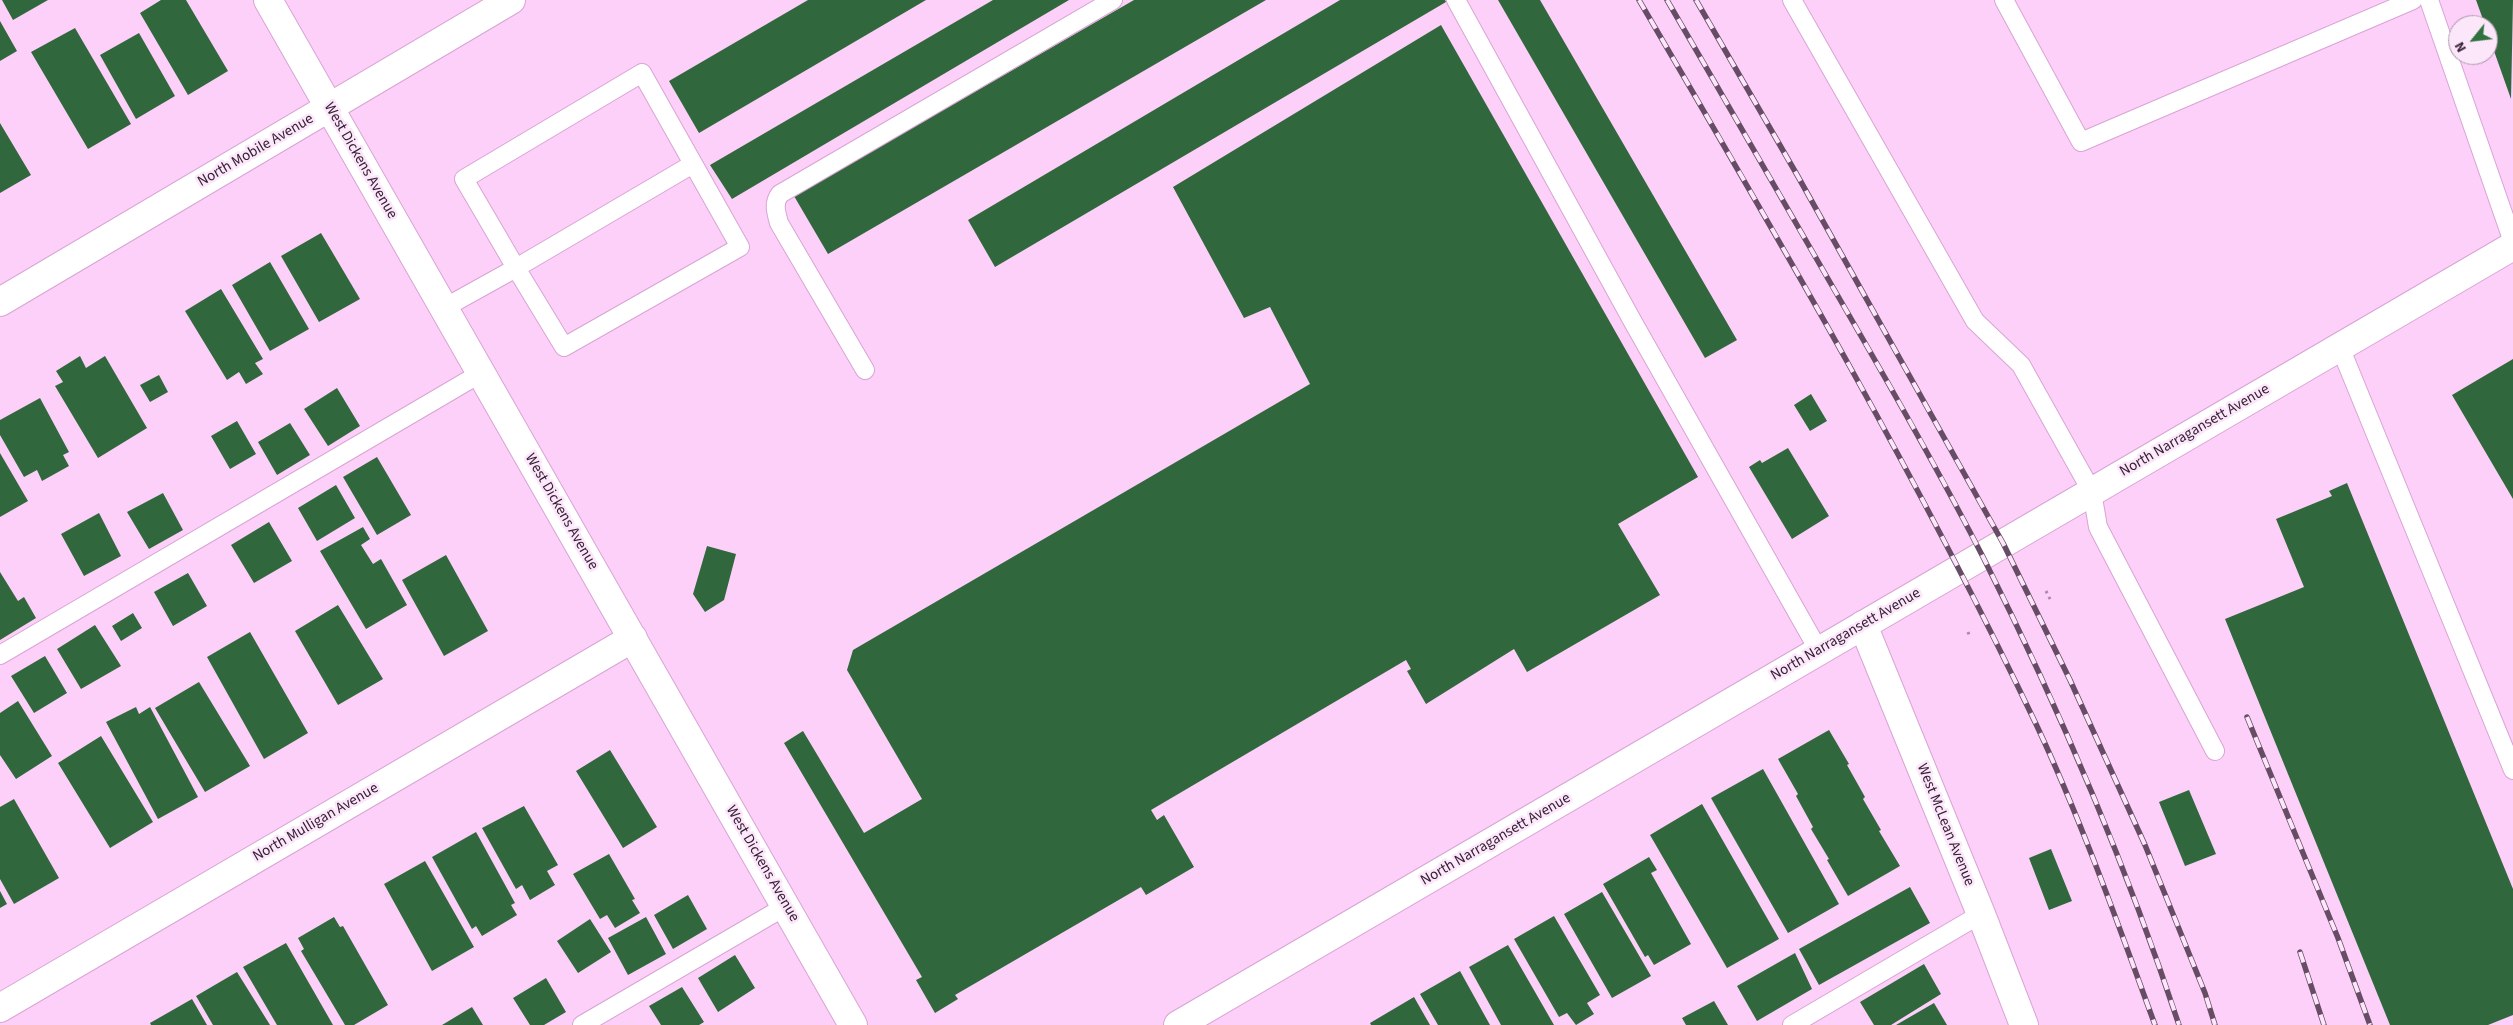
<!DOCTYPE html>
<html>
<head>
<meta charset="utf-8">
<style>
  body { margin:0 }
  #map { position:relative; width:2513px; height:1025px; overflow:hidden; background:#fcd0f9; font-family:"Source Sans 3",sans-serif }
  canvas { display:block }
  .north { position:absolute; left:2448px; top:15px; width:50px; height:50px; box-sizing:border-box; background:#fce6fa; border:1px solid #ac97ab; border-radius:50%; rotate:241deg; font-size:14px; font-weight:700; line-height:20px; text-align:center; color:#352034 }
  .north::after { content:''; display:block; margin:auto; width:18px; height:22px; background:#2e733e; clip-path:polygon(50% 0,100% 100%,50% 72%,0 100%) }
</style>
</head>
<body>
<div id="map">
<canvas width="2513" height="1025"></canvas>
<div class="north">N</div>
</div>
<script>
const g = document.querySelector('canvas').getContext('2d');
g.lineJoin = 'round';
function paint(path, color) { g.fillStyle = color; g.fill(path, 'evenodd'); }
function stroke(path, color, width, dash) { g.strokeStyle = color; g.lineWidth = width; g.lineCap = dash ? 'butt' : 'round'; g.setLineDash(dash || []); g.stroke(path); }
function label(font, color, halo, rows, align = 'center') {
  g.font = font + ' "Source Sans 3",sans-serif'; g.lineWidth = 5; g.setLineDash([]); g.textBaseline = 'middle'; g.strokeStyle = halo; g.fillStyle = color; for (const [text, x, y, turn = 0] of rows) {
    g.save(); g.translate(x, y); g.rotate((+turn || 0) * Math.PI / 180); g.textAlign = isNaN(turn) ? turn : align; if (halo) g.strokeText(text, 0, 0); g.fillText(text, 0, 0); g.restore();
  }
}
paint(new Path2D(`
  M2 0H48L13 20Z
  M161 0H186L228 71 188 95 140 13Z
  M808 0H926L699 133 669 81Z
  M993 0H1069L732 199 710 165Z
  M1134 0H1266L828 254 794 196Z
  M1340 0H1445L1446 2 995 267 968 220Z
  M1498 0H1540L1737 340 1705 358Z
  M2476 0H2513L2511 99 2488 34V25H2485Z
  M0 21 17 51 0 61Z
  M1441 25 1698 477 1618 524 1660 595 1527 672 1514 649 1426 704 1407 671 1411 669 1406 660 1151 810 1157 820 1164 815 1194 867 1146 895 1141 887 955 995 958 999 935 1013 916 980 922 977 784 743 803 731 864 833 922 799 847 670 853 650 1310 384 1270 307 1244 318 1173 187Z
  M75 28 131 124 88 149 31 52Z
  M139 33 175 96 136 119 100 55Z
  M0 123 31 175 0 193Z
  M321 233 360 299 319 322 281 256Z
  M270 262 309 329 270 351 232 285Z
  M221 289 263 359 255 363 263 374 246 384 239 372 227 380 185 311Z
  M80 356 86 368 105 356 147 428 98 458 55 386 63 382 56 371Z
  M2513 359V499L2452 395Z
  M159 375 168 392 150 402 140 385Z
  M337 388 360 426 328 446 304 409Z
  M1811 394 1827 421 1810 431 1794 405Z
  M40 398 69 452 63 455 69 466 42 481 37 470 24 477 0 435V420Z
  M237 421 256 454 230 469 211 436Z
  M290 423 310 455 277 475 258 442Z
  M1788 448 1829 516 1792 539 1749 467 1760 460 1762 463Z
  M0 453 28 501 0 517Z
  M377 457 411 515 377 535 343 477Z
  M2347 483 2513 889V1015L2488 1025H2390L2225 619 2304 587 2276 519 2332 496 2329 491Z
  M336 485 355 518 317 541 298 508Z
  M163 493 183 530 149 549 127 512Z
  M99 513 121 556 84 576 61 534Z
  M269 522 292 561 254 583 231 545Z
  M363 527 370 539 361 545 373 564 381 559 407 605 366 629 320 551Z
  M707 546 736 554 724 600 705 612 693 594Z
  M446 555 488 631 444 656 402 580Z
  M0 572 18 601 24 597 36 618 0 640Z
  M188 573 207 606 173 626 154 592Z
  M338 605 383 679 338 705 295 631Z
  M133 613 142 628 121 641 112 626Z
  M95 625 121 666 81 689 57 649Z
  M250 632 308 733 264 759 207 657Z
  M45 656 67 693 34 713 11 676Z
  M199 682 250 766 205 792 155 708Z
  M18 701 52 756 16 779 0 755V713Z
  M136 707 139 714 150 707 198 797 158 819 106 722Z
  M1829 730 1849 764 1847 765 1865 797 1863 799 1881 830 1879 831 1900 866 1848 896 1827 860 1829 859 1811 829 1813 827 1796 796 1798 794 1778 759Z
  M101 736 153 822 110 848 58 763Z
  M610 750 657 827 623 848 576 771Z
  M1763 769 1839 904 1788 933 1711 798Z
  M2189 790 2216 854 2185 866 2159 802Z
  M14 799 59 878 14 904 0 879V807Z
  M1702 804 1779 939 1727 968 1650 835Z
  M524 806 558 865 547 871 555 885 530 900 522 885 516 889 482 828Z
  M476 832 515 903 511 905 517 915 482 936 476 926 472 929 432 857Z
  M2051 849 2072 901 2049 910 2029 858Z
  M609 854 635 899 632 900 640 913 615 928 607 915 600 919 573 874Z
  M1649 857 1657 870 1651 873 1691 944 1654 965 1648 955 1645 957 1603 884Z
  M425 861 474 947 432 971 384 884Z
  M1910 887 1930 923 1819 985 1799 949Z
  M0 891 7 904 0 908Z
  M1602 892 1651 976 1612 998 1564 914Z
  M688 895 707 929 673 949 654 915Z
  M1554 916 1600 995 1587 1003 1594 1014 1576 1025 1567 1013 1559 1017 1514 939Z
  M334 917 340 927 343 926 388 1005 354 1025H345L301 951 304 949 298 938Z
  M646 917 666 954 628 975 608 938Z
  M590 919 611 952 578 973 557 941Z
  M286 943 333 1025H277L243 967Z
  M1508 945 1554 1025H1501L1469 967Z
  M1795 953 1812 989 1757 1021 1737 986Z
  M735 955 755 988 718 1012 698 978Z
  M1924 964 1941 994 1891 1025H1874L1860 1002Z
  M1460 971 1490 1025H1438L1420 994Z
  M237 972 270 1025H213L196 996Z
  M546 978 566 1012 544 1025H530L513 998Z
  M682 987 704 1022 699 1025H661L649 1006Z
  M1414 997 1430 1025H1371L1370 1023Z
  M192 999 207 1025H151L150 1023Z
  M1714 1001 1728 1025H1686L1682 1018Z
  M1934 1003 1947 1025H1896Z
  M472 1007 483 1025H442Z`), '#31673c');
const lane = new Path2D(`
  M1456 0 1633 322 1819 651
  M1792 0 1975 321 2021 365 2092 492 2098 527 2215 751
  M2004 0 2081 142 2413 0
  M2429 0 2513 242
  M444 308 516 268 564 347 740 247 642 73 464 179 516 268 693 164
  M2340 347 2513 770
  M865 370 779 223C776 212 773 203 780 194L1113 0
  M0 655 481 373
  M582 1025 786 906
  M1792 1025 1981 914`);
const street = new Path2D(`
  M268 0 853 1025
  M0 302 511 0
  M1863 625 1981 914 2024 1025
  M0 1008 633 638`);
const secondary = new Path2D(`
  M1178 1025 2513 246`);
stroke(lane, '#d8a4d4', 20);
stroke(street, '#d8a4d4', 30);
stroke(secondary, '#d8a4d4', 30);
stroke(new Path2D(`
  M2046 591 2051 601
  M1968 632 1970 637`), '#ad8aab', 3, [2.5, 4]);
stroke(lane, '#fff', 18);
stroke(street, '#fff', 28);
stroke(secondary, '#fff', 28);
const rail = new Path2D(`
  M1639 0C1778 238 1917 475 2036 724 2082 822 2118 924 2155 1025
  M1667 0C1727 103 1786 206 1846 310 1893 391 1940 473 1983 557 2059 708 2126 864 2179 1025
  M1696 0 1796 173 2003 543 2070 680 2145 845 2205 993 2215 1025
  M2247 717 2338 938 2370 1025
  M2300 952 2324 1025`);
stroke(rail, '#674c65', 5.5);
stroke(rail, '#fce6fa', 4, [11]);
label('15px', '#352034', '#fce6fa', [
  ["North Mobile Avenue",256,151,-30],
  ["West Dickens Avenue",360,161,60],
  ["North Narragansett Avenue",2195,431,-30],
  ["West Dickens Avenue",561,512,60],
  ["North Narragansett Avenue",1846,635,-30],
  ["North Mulligan Avenue",316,823,-30],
  ["West McLean Avenue",1945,825,68],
  ["North Narragansett Avenue",1496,840,-30],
  ["West Dickens Avenue",762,864,60]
]);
</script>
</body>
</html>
